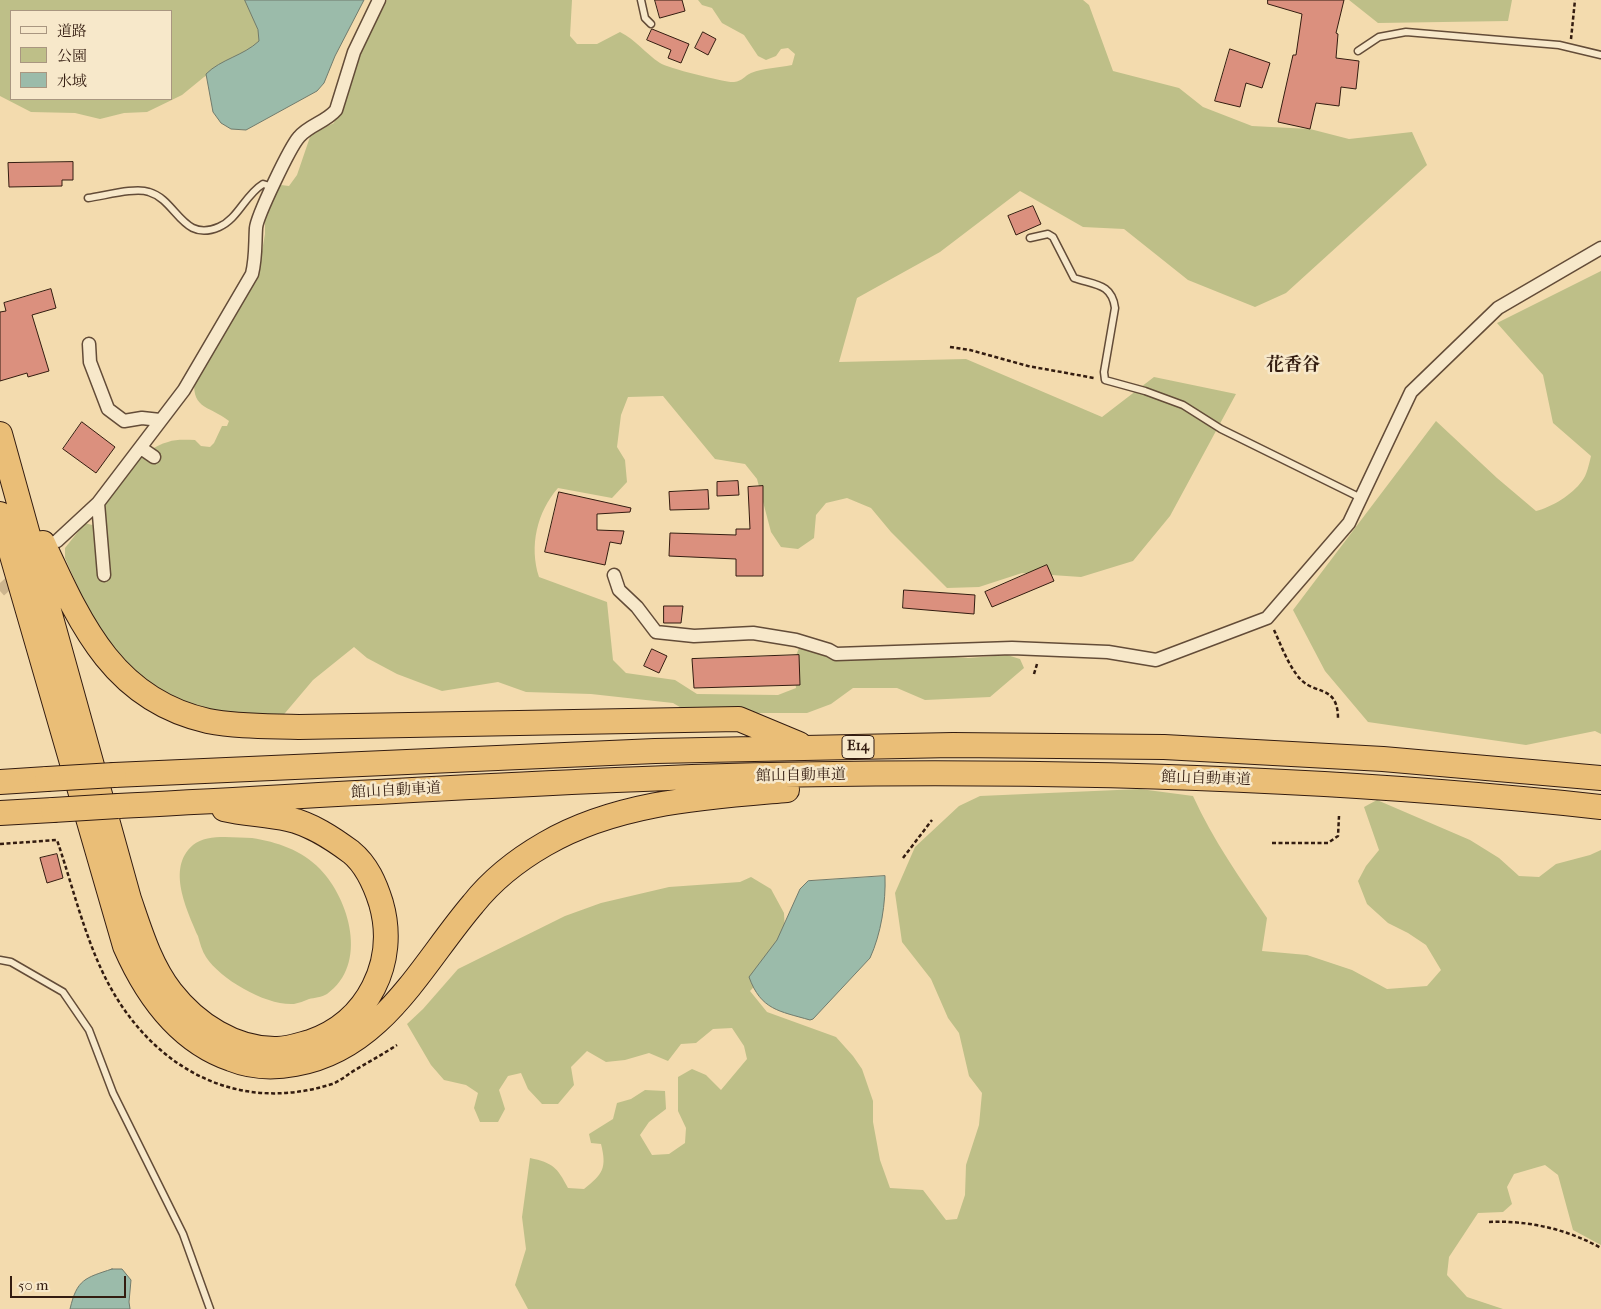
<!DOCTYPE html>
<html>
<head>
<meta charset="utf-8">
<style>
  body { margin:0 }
  #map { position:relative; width:1601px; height:1309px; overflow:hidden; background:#f3dbae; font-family:"IM FELL French Canon","Noto Serif JP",serif }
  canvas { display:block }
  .legend { position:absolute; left:10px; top:10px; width:162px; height:90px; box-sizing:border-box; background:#f7e8ca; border:1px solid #a99680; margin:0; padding:6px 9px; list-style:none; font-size:15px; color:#331c10 }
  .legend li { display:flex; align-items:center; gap:10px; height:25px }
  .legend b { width:25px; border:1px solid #a99680 }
  .scale { position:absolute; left:10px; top:1276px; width:116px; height:22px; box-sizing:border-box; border:2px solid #331c10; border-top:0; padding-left:6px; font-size:15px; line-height:18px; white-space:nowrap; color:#331c10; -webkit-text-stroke:4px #f7e8ca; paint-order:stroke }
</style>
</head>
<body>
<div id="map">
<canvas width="1601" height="1309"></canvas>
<ul class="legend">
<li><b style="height:6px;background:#f7e8ca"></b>道路</li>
<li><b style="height:14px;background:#bebf88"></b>公園</li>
<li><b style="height:14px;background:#9bbbaa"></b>水域</li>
</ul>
<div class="scale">50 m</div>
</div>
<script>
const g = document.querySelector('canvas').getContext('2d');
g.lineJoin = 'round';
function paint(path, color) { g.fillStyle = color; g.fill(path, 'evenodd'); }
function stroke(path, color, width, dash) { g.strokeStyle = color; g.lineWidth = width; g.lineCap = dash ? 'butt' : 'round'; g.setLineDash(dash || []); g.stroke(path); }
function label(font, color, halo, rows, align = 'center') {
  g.font = font + ' "IM FELL French Canon","Noto Serif JP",serif'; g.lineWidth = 5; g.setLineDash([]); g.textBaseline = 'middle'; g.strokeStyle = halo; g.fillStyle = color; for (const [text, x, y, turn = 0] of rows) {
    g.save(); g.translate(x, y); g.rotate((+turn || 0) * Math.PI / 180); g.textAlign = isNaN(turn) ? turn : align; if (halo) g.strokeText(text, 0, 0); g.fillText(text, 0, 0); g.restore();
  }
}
paint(new Path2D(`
  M0 0H253L263 47 204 77 182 95 147 112 124 113 100 119 75 113 31 112 0 96ZM11 11H171V99H11Z
  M387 0H572L570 36 577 44H597L620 32C636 40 645 53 660 63 667 68 727 83 734 82 743 81 744 76 751 73 764 68 778 68 792 65L795 54 788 48 781 49 776 56 766 60 758 56 744 35 722 23 712 8 702 5 698 0H1083L1089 5 1113 71 1179 88 1203 107 1252 126 1310 129 1349 139 1412 132 1427 165 1286 293 1255 307 1188 280 1124 229 1083 227 1020 191 940 252 857 298 839 362 966 359 1102 417 1154 377 1236 394 1170 516 1133 561 1081 577 1022 573 979 587 947 588 891 532 871 508 847 498 826 503 816 515 814 538 798 549 781 547 771 532 757 479 745 464 715 459 663 396 628 397 621 415 617 447 625 460 627 482 612 498 558 488C537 512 529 546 539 577L607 602 613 660 626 673 675 680 697 694 778 695 796 688 793 663 799 648 969 658 1007 655 1020 659 1024 668 990 697 925 700 897 688H853L831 704 807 713H690L673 703 591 694 526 692 498 682 442 691 397 674 367 658 354 647 313 680 280 719 246 722 191 707 148 686 109 643 84 601 65 558V548L85 523 92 525C101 519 101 512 106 503 119 480 141 449 168 442 176 439 186 440 195 440L201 446 210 447 214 443 222 426H227L229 421C207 404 190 410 195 374L258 274 265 234V222L261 213 281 185 289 186 297 175 311 134 334 123 347 79Z
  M1349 0H1512L1508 21 1378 23Z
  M1601 271V734L1595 731 1526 745 1368 722 1325 671 1293 610 1436 421 1497 478 1536 511C1552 507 1572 495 1582 481 1587 475 1589 464 1591 456L1553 423 1543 375 1497 323Z
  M1140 789 1193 796C1213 840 1240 878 1267 918L1262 951 1307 955 1352 970 1387 989 1427 986 1441 970 1426 945 1408 933 1388 923 1367 904 1358 881 1366 866 1379 850 1364 807 1377 800 1470 840 1499 858 1519 876 1539 877 1556 864 1590 855 1601 850V1245L1573 1230 1558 1175 1545 1165 1514 1174 1507 1187 1512 1204 1503 1212 1478 1213 1449 1257 1447 1275 1467 1297 1503 1309H528L515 1285 526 1249 522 1217 530 1158C553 1163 557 1167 568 1188L584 1189C603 1174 607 1168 601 1144L591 1143 589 1134 613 1119 617 1103 631 1099 645 1090 665 1091 666 1109 649 1122 640 1135 652 1155 669 1154 685 1143 686 1128 678 1111V1077L692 1069 706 1075 721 1090 747 1059 744 1046 732 1028 713 1029 696 1043 681 1044 668 1061 649 1053 625 1060 606 1062 587 1051 571 1067 574 1085 558 1104H542L528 1089 521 1073 508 1076 499 1090 505 1109 498 1122H480L474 1108 478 1093 466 1085 444 1080 431 1065 407 1024 423 1009 458 969 565 916 601 903 669 887 740 882 751 877 771 889 784 913 786 952 750 991 767 1012 836 1037 853 1056 862 1069 873 1101V1122L880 1160 890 1188 923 1190 946 1220 957 1219 965 1195 966 1165 979 1125 982 1093 969 1076 959 1033 948 1018 931 979 902 942 895 893 915 847 959 806 980 796Z
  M252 838C277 842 302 850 320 869 349 899 369 964 327 994 322 997 314 998 309 999 304 1001 299 1003 294 1004 267 1006 221 980 206 957 202 951 200 943 198 936 187 910 166 868 193 845 208 833 235 838 252 838Z`), '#bebf88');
const water = new Path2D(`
  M245 0H364L335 56 324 83 317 91 246 130 231 129 221 123 213 112 206 74C221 59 243 56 259 41L258 30Z
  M885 876C886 903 881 934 870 958L813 1019 810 1020C779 1011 761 1010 749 977L777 940 800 889 808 881Z
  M112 1269H122L131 1280 129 1302 130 1309H70C77 1279 85 1278 112 1269Z`);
paint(water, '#9bbbaa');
stroke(water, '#717b6c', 1);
const building = new Path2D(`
  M655 0H682L685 11 660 18Z
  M1268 0H1344L1336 33 1338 34 1336 58 1359 61 1356 89 1341 87 1339 106 1316 103 1310 129 1278 122 1293 55H1296L1302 14 1268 4Z
  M652 29 689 44 681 63 668 58 671 50 647 40Z
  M703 32 716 39 708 55 695 48Z
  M1230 49 1270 63 1262 88 1246 83 1240 107 1215 101Z
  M73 162V180H62V186L9 187 8 163Z
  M1033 206 1041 224 1016 235 1008 216Z
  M51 289 56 308 32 315 49 371 28 377 27 373 0 381V312L6 311 4 303Z
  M82 422 115 447 96 473 63 449Z
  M738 481 739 495 717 496V482Z
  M763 486V576H736V559L669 556 670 533 736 535V529H750L748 487Z
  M708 490 709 509 670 510 669 492Z
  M559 492 631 508 630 512 597 514V530L624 531 621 544 610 542 605 565 545 552Z
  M1047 565 1054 581 992 607 985 592Z
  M904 590 975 595 974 614 903 608Z
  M664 606H683L681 623H664Z
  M652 649 667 656 659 673 644 666Z
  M799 655 800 685 694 688 692 659Z
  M57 854 63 878 47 883 40 858Z`);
paint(building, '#db907e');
stroke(building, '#331c10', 1);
stroke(new Path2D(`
  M0 591 19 574`), '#cdb58e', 12, [12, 6]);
const lane = new Path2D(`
  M641 0 645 18 651 24
  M1358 51 1379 37 1406 32 1559 45 1601 55
  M88 198C104 196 135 187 149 192 177 200 182 243 219 227 238 219 245 195 263 184L273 187
  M1030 238 1048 234 1053 237 1074 278C1094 285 1112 283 1115 308L1104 372 1105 380 1145 391 1183 405 1221 429 1361 498
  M0 960 11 962 63 992 89 1030 113 1093 183 1234 210 1309`);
const street = new Path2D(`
  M89 344 90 362 108 409 124 421 142 418 160 420
  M141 448 154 457
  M98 503 104 575
  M57 541 98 503 184 390 252 274C256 258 255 244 256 228 257 216 290 147 299 137 309 125 326 122 336 110L354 52 379 0
  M614 575 619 590 637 607 656 632 694 636 753 633 796 640 829 650 836 654 1012 648 1108 652 1156 660 1267 618 1349 523 1411 392 1498 308 1601 248`);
const highway = new Path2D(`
  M0 434 129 899C140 931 150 965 171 992 196 1024 235 1050 277 1049 288 1049 299 1045 310 1042 368 1022 398 962 381 903 375 884 367 865 351 852 332 838 311 824 288 819 267 814 245 814 224 809
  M0 514 125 946C146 994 179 1041 231 1059 251 1067 274 1068 295 1064 382 1049 421 965 473 904 492 880 519 859 545 844 617 802 706 797 787 790
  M43 543C80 623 113 700 208 721 238 727 269 726 299 727L739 719 799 744
  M114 775 655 751 953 745 1164 747 1383 759 1601 778
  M0 782 47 779
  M118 806C310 796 501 784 692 777 995 768 1300 774 1601 807
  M0 813 53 810`);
stroke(lane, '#634c38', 9);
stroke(street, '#634c38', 15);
stroke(highway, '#331c10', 26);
stroke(new Path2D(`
  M1571 39 1575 0
  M950 347 970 350 1028 366 1094 378
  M1274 630C1281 645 1287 662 1297 675 1312 697 1338 682 1338 719
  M1034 674 1037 664
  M1272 843H1328L1338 836 1339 816
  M0 844 57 840C72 884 83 931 103 973 146 1063 232 1116 332 1084 340 1081 347 1075 355 1070 369 1062 383 1054 397 1045
  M903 858 932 820
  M1489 1222C1527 1220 1567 1229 1601 1248`), '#331c10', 2.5, [4, 2.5]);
stroke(lane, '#f7e8ca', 6);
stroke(street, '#f7e8ca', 12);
stroke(highway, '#eabe77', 24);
const highwayBridge = new Path2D(`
  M47 779 114 775
  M53 810 118 806`);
stroke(highwayBridge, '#331c10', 26, []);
stroke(highwayBridge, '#eabe77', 24);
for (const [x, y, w] of [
  [858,747,32]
]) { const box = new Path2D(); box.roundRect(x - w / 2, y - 11.5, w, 23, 4); g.fillStyle = '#f7e8ca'; g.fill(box); stroke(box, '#331c10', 1); }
label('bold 14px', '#331c10', null, [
  ["E14",858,747]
]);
label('15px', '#331c10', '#f7e8ca', [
  ["館山自動車道",801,776,-1],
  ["館山自動車道",1206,779,2],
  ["館山自動車道",396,791,-3]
]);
label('bold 18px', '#331c10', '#f7e8ca', [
  ["花香谷",1293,366]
]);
</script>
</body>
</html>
